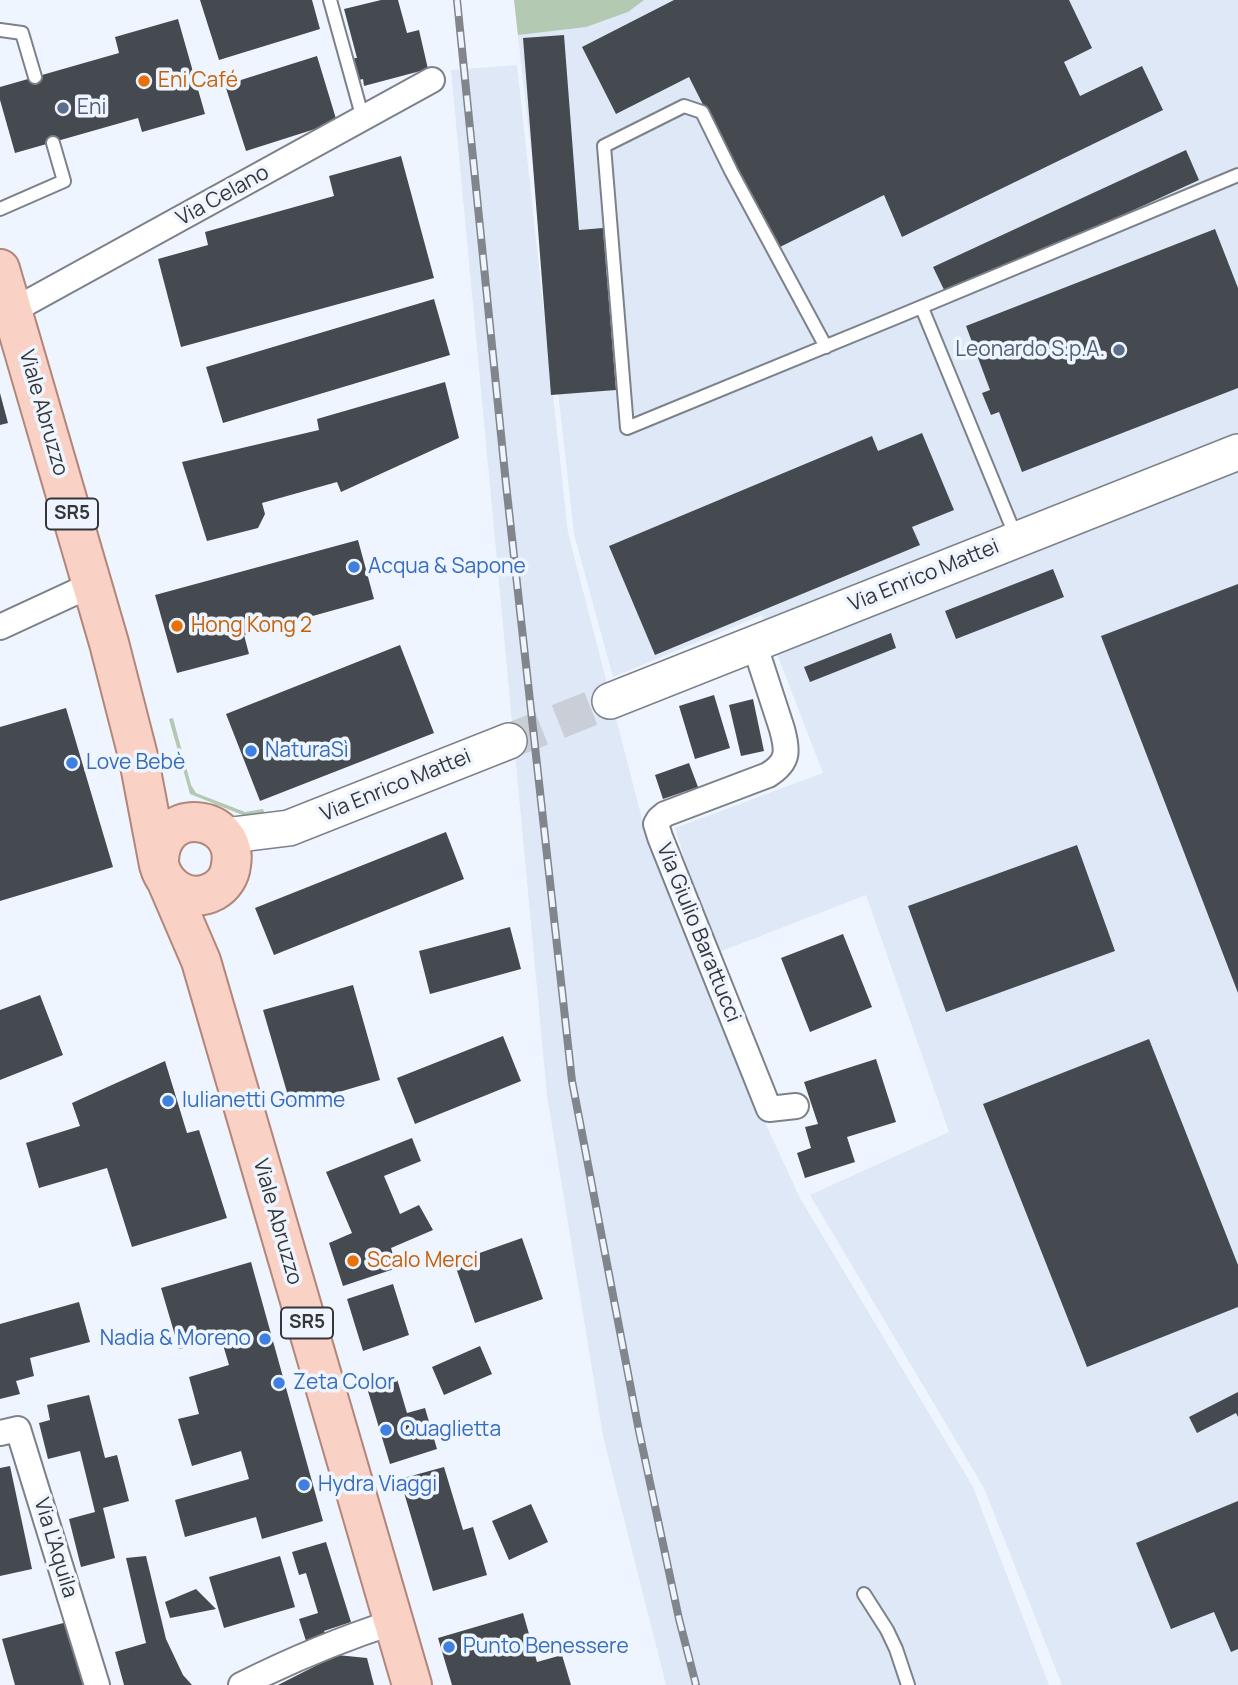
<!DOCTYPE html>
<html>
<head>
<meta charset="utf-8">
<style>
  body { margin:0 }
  canvas { display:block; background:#eff5fe }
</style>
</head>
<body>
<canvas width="1238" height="1685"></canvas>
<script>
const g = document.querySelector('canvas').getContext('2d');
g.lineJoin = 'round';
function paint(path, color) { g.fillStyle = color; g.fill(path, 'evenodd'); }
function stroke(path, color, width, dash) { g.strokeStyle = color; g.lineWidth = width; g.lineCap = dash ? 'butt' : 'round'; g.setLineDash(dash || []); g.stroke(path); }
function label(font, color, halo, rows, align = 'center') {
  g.font = font + ' Manrope,sans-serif'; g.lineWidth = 7; g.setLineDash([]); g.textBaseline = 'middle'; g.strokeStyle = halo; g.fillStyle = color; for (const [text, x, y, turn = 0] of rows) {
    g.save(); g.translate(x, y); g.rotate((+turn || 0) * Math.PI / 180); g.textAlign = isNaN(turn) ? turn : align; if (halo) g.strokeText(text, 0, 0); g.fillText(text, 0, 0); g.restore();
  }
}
paint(new Path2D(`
  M514 0H1238V1685H1062L984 1488 810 1195 949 1132 866 895 714 954 675 828 823 773 762 615 613 677 574 534Z
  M517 65 568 533 647 838 762 1116 800 1198 973 1487 1049 1685H666L603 1436 547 1095 451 70Z`), '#dee8f6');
paint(new Path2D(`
  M514 0H644L628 12 586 27 518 35Z
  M173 718 191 785 196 793 245 812 263 809 265 814 245 816 190 794 169 719Z`), '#b4c9b2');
paint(new Path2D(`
  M200 0H312L320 29 219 60Z
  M381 0H398L407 33 419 30 428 69 364 86 363 79 359 80 354 58H357L344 9Z
  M674 0H1069L1092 48 1064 62 1080 96 1142 66 1163 110 902 237 884 195 776 249 689 77 616 114 582 47Z
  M178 19 205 114 142 132 138 118 15 153 0 100V87L119 53 115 37Z
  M564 35 579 230 603 228 616 390 551 395 523 38Z
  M317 56 337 122 246 151 225 85Z
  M1186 150 1199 180 947 296 933 267Z
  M401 156 434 278 181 347 158 259 208 245 205 232 334 196 329 176Z
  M1215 229 1238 288V388L1022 472 999 412 991 415 982 393 990 390 966 326Z
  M434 299 450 355 223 423 206 367Z
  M445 382 459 438 341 492 337 482 262 503 265 514 258 528 207 541 182 462 319 430 317 419Z
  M0 393 8 423 0 425Z
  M922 433 954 510 912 527 920 545 655 655 609 546 872 436 878 451Z
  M358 540 374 599 244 635 249 654 177 673 155 595Z
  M1053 569 1064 597 956 639 945 611Z
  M1238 584V993L1101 636Z
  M891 633 896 648 810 682 804 667Z
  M400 645 434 733 260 801 226 714Z
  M714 695 730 748 695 759 679 706Z
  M753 699 764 751 741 756 729 705Z
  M66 708 113 867 0 901V727Z
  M689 763 698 787 663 799 655 775Z
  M446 832 464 879 274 955 255 908Z
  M1077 845 1115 951 946 1012 908 906Z
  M510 927 521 969 430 994 419 951Z
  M843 934 872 1007 810 1032 781 958Z
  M353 985 380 1080 291 1106 263 1010Z
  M40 995 63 1055 0 1080V1010Z
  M503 1036 521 1081 415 1124 397 1078Z
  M1149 1039 1238 1265V1307L1087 1367 983 1104Z
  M876 1059 896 1122 847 1137 855 1162 805 1178 797 1153 811 1148 805 1127 818 1124 804 1082Z
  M165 1061 187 1133 199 1130 227 1218 132 1247 107 1168 39 1188 26 1143 80 1126 72 1103Z
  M412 1138 421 1161 384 1176 400 1214 419 1205 433 1230 391 1248 397 1268 343 1286 329 1243 352 1233 326 1172Z
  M522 1238 543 1299 475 1323 454 1262Z
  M251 1262 323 1521 262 1539 256 1517 185 1537 175 1500 249 1479 241 1451 192 1466 178 1419 199 1414 189 1377 229 1365 221 1338 179 1349 161 1288Z
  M393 1284 409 1335 363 1351 347 1299Z
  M79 1302 90 1342 30 1358 34 1376 16 1381 20 1394 0 1399V1324Z
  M480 1346 492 1374 444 1395 432 1367Z
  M397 1379 407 1413 425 1408 437 1449 390 1464 367 1388Z
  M1238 1392V1417L1236 1413 1197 1433 1189 1417Z
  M89 1395 105 1458 117 1455 129 1501 103 1508 115 1558 81 1567 69 1519 95 1512 80 1451 48 1459 39 1423 50 1420 47 1405Z
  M10 1466 32 1569 0 1576V1468Z
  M444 1467 463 1530 473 1527 487 1575 433 1591 400 1479Z
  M1238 1501V1649L1231 1652 1214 1612 1171 1629 1136 1543Z
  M531 1504 548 1542 509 1560 492 1521Z
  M326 1542 351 1622 324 1631 326 1635 306 1641 299 1619 318 1613 306 1573 299 1575 292 1552Z
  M146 1556 166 1639 183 1675 192 1685H124L115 1652 146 1643 126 1558Z
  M280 1556 295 1607 224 1628 209 1577Z
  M196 1589 216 1609 170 1618 165 1602Z
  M523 1613 537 1662 562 1655 571 1685H452L438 1638Z
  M71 1621 88 1685H15L2 1639Z
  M337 1655 367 1658 374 1685H278Z`), '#454a51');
stroke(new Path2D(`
  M509 741 610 701`), '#cacfd7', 35, [35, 18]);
const lane = new Path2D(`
  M330 0 363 119
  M0 30 22 33 35 77
  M0 209 64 181 53 143
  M922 308 1016 537
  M826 347 731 171 702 112 684 106 604 146 627 428C831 345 1035 260 1238 175
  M864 1594 887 1630 896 1649 908 1685`);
const street = new Path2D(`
  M12 311 432 80
  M0 627 93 584
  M754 643 782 729C788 751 789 762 768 775L665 814 659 819 656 824 660 837 769 1109 796 1106
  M0 1433 18 1429 97 1685
  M241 1685C291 1660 341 1639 394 1622`);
const secondary = new Path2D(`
  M610 701 1238 452
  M224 836 289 828 509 741`);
const primary = new Path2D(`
  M0 269 109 643 139 760 159 865C166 889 190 904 214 891 223 886 230 876 231 865 240 814 157 802 159 865
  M167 882 201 961 412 1685`);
stroke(lane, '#7d828a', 16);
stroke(street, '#7d828a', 28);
stroke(secondary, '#7d828a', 38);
stroke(primary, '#b2877b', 42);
stroke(lane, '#fff', 12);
stroke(street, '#fff', 24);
stroke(secondary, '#fff', 35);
stroke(primary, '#fad1c5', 38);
const rail = new Path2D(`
  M457 0 506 484 572 1081 639 1431 679 1619 696 1685`);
stroke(rail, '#82858b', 8);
stroke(rail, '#eff5fe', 5, [16]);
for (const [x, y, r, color] of [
  [144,81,7,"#e8710a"],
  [63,108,7,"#5c6f8a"],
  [1119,350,7,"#5c6f8a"],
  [354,567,7,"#3f7fe0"],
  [177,626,7,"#e8710a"],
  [251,751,7,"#3f7fe0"],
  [72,763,7,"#3f7fe0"],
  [168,1101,7,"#3f7fe0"],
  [353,1261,7,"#e8710a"],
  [265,1339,7,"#3f7fe0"],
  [279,1383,7,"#3f7fe0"],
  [386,1430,7,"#3f7fe0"],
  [304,1485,7,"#3f7fe0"],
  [449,1647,7,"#3f7fe0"]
]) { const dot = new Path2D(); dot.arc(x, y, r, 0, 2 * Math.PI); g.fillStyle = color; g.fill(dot); stroke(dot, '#eff5fe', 2.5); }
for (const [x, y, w] of [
  [72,514,52],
  [307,1323,52]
]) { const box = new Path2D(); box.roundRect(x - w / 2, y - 15.5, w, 31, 5); g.fillStyle = '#eff5fe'; g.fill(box); stroke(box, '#343639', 2); }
label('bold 19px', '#343639', null, [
  ["SR5",72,514],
  ["SR5",307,1323]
]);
label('21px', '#c56008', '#eff5fe', [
  ["Eni Café",158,81],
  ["Hong Kong 2",191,626],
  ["Scalo Merci",367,1261]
], 'left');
label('21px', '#4e5e75', '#eff5fe', [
  ["Eni",77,108],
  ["Leonardo S.p.A.",1105,350,"right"]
], 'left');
label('21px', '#343639', '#eff5fe', [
  ["Via Celano",223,196,-29],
  ["Viale Abruzzo",43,413,74],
  ["Via Enrico Mattei",924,576,-22],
  ["Via Enrico Mattei",396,786,-22],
  ["Via Giulio Barattucci",698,933,68],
  ["Viale Abruzzo",277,1222,74],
  ["Via L'Aquila",55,1548,73]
]);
label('21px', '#366cbe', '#eff5fe', [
  ["Acqua & Sapone",368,567],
  ["NaturaSì",265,751],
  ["Love Bebè",86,763],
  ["Iulianetti Gomme",182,1101],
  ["Nadia & Moreno",251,1339,"right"],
  ["Zeta Color",293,1383],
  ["Quaglietta",400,1430],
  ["Hydra Viaggi",318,1485],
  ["Punto Benessere",463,1647]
], 'left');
</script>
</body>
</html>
